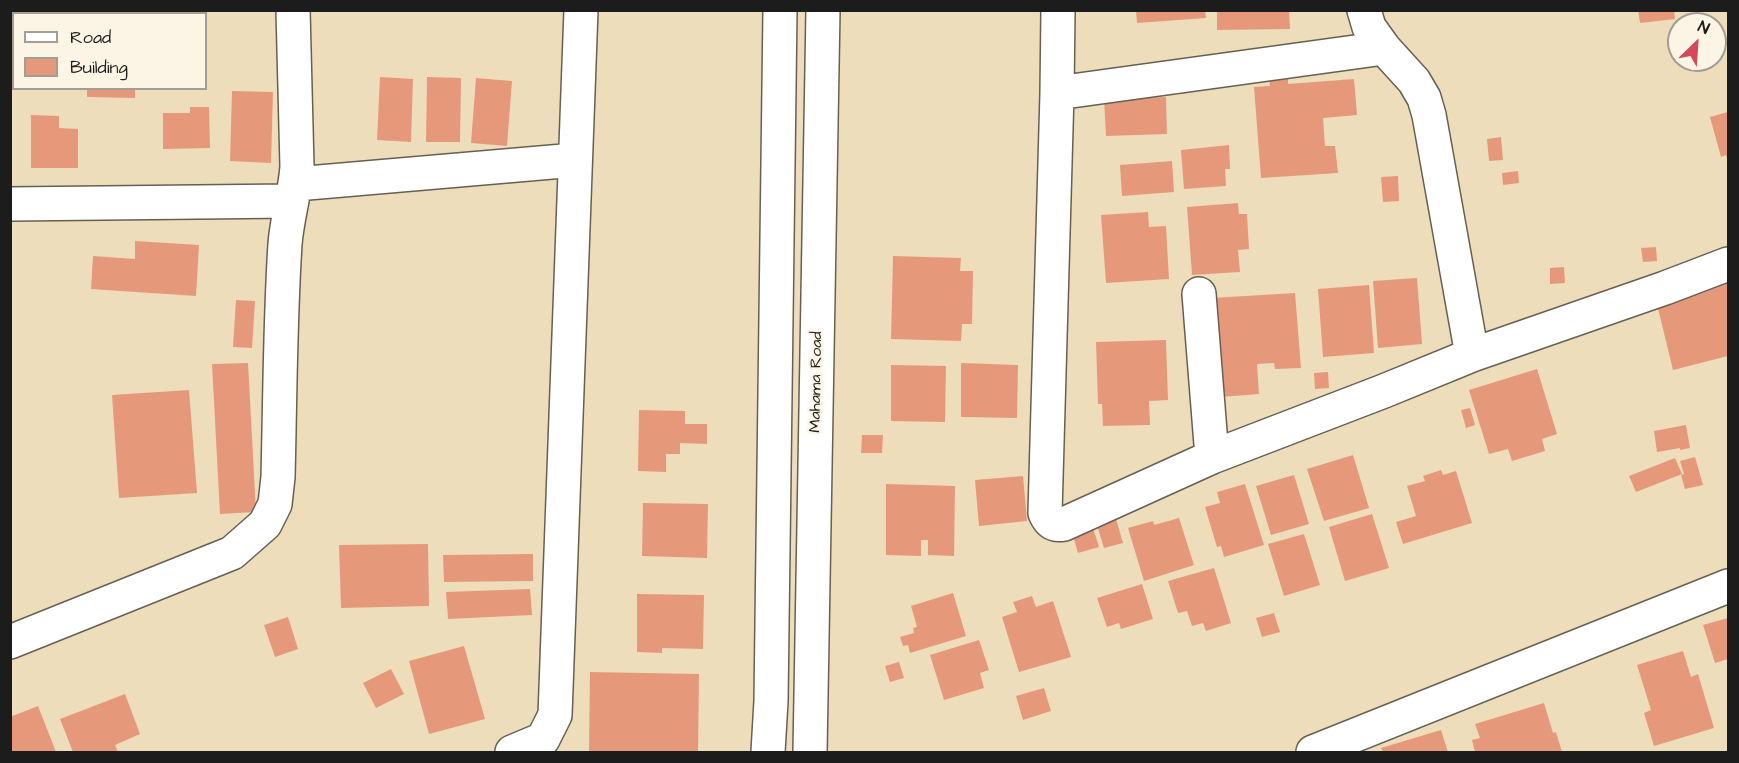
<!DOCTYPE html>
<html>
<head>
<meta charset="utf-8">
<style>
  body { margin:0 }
  #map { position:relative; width:1739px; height:763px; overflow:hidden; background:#edb; font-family:"Architects Daughter",sans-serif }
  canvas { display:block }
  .frame { position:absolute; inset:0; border:12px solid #1c1c1c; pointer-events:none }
  .legend { position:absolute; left:12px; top:12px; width:195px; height:78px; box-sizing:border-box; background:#fcf5e5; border:2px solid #a29e95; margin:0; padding:8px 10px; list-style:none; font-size:18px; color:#1c1c1c }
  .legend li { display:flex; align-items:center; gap:12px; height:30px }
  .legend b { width:30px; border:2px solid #a29e95 }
  .north { position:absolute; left:1667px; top:12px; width:60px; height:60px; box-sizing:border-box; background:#fcf5e5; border:2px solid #a29e95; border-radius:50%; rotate:25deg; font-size:16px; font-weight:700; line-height:24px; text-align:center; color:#1c1c1c }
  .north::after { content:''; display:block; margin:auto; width:21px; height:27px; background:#d1495b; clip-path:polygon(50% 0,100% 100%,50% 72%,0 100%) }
</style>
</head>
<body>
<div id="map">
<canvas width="1739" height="763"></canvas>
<div class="frame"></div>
<ul class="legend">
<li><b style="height:8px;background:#fff"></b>Road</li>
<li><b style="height:16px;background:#e6997a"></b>Building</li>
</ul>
<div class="north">N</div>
</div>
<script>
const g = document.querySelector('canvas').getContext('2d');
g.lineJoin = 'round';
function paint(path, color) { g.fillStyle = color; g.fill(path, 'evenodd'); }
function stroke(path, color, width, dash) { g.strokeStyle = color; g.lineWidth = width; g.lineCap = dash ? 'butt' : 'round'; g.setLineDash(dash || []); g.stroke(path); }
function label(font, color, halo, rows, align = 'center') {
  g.font = font + ' "Architects Daughter",sans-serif'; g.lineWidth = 5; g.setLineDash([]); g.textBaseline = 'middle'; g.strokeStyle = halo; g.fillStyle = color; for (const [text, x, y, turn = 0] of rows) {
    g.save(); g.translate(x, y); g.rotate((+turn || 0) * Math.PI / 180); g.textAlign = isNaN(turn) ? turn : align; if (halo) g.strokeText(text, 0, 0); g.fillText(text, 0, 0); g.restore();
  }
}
paint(new Path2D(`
  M1136 10H1205L1206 18 1137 23Z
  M1217 10H1289L1290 29 1217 30Z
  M1638 10H1674L1675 19 1640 23Z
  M380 77 413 79 411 142 377 140Z
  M427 77 461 78 460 142H426Z
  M1288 77V84L1354 79 1357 115 1323 118 1325 146H1335L1338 173 1261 178 1254 87 1270 86 1269 78Z
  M476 78 512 81 507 146 471 143Z
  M87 88H135V98L87 97Z
  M232 91 273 92 271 163 230 161Z
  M1166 97 1167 134 1106 136 1104 99Z
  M190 107H209L210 148 163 149V113H190Z
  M1728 112V161L1726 155 1721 157 1710 117Z
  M31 115 59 116V128L78 129V168H31Z
  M1501 137 1503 160 1489 161 1487 139Z
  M1229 145 1230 169H1225L1226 186 1184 189 1181 150Z
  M1172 161 1174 192 1122 196 1120 165Z
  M1518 171 1519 183 1503 185 1502 173Z
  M1398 176 1399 201 1383 202 1381 177Z
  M1238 203 1239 214H1247L1249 249 1238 250 1240 272 1192 275 1187 207Z
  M1148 212 1149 227 1166 226 1169 279 1106 283 1101 215Z
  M135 241 199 245 196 296 91 289 93 256 135 259Z
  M1656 247 1657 261 1643 262 1641 248Z
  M893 256 961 258 960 271H973L972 324H962L961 341 891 339Z
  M1564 267 1565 283 1550 284V268Z
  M1417 278 1422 344 1378 348 1373 281Z
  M1728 279V356L1673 370 1655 296Z
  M1369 285 1374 353 1323 357 1318 289Z
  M1295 293 1301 368 1275 369 1274 363 1257 364 1259 394 1220 397 1212 298Z
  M236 300 255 301 252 348 233 347Z
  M1166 340 1168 400 1149 401 1150 425 1103 426 1102 404H1098L1096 342Z
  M248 363 256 512 220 514 212 364Z
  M961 363 1018 365 1017 418 961 417Z
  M891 365 946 366 945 422 891 421Z
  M1537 369 1557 434 1542 439 1545 451 1512 461 1508 449 1489 454 1469 390Z
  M1328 372 1329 388 1315 389 1314 373Z
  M189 390 197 493 119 498 112 395Z
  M1470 408 1475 425 1466 428 1461 410Z
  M639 410 685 411V424H707V444L680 443V454H666V472L638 471Z
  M1686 425 1690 448 1680 450V448L1657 452 1654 431Z
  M862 435H883L882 453H861Z
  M1353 455 1369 508 1324 521 1307 469Z
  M1695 457 1703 485 1685 489 1681 475 1684 474 1680 461Z
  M1675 458 1682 474 1636 492 1629 476Z
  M1441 470 1443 475 1456 471 1472 523 1403 544 1396 522 1416 516 1407 486 1425 481 1423 476Z
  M1294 475 1309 524 1271 535 1256 486Z
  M1023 476 1027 521 979 526 975 480Z
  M886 484 955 486 954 556 928 555V540H921V556L886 555Z
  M1245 484 1264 545 1224 557 1221 546 1217 547 1205 507 1220 503 1217 492Z
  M643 503 708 504 707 558 642 556Z
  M1372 514 1389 568 1345 581 1329 527Z
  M1179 518 1194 565 1144 581 1128 528 1153 521 1154 525Z
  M1116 519 1123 543 1104 548 1097 525Z
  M1092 525 1099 547 1078 553 1072 532Z
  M1304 534 1320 585 1284 596 1268 544Z
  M428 544 429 606 341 608 339 545Z
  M533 554V581L444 582 443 555Z
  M1214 568 1231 623 1206 631 1203 623 1192 626 1187 611 1178 613 1168 581Z
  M1142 584 1153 619 1121 629 1119 623 1107 627 1097 598Z
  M530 589 532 615 448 619 446 592Z
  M953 593 966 636 910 653 908 645 903 646 900 637 914 633 913 628 917 627 911 606Z
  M637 594 704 595 703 649 662 648V653L637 652Z
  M1032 596 1036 607 1053 601 1071 657 1019 672 1002 617 1017 612 1013 602Z
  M1274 613 1280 632 1262 637 1256 618Z
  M288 617 298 649 275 657 264 625Z
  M1728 618V659L1715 663 1703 625Z
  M979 640 989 670 980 673 984 688 944 700 930 655Z
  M464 646 485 719 429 734 409 661Z
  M1683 651 1691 677 1698 674 1714 728 1654 746 1644 713 1651 710 1637 665Z
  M899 662 904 678 890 682 885 666Z
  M391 669 404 694 376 708 363 683Z
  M590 672 699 674 698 752H589Z
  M1044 688 1051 711 1023 720 1016 696Z
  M125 694 140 734 115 745 118 752H73L60 719Z
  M1544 703 1553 733 1556 732 1562 752H1475L1472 740 1480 738 1475 724Z
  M38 706 56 752H10V717Z
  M1441 730 1448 752H1383L1381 748Z`), '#e6997a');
const minor = new Path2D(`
  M1058 10 1057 93 1045 513C1049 522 1054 526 1064 524L1212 457 1384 391 1472 355 1665 288 1728 264
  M1364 10 1369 27 1384 48 1414 81 1424 98 1429 115 1472 355
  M1057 93 1384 48
  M296 184 575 160
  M10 204 291 201
  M1199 294 1212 457
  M10 642 232 553 265 524 275 504 278 477C280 400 280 321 285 244 287 218 295 193 297 167L293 10
  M512 752 543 739 555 715 581 10
  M768 752 771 701 780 10
  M810 752 823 10
  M1313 752 1728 586`);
stroke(minor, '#666054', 36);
stroke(minor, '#fff', 33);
label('16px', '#1c1c1c', '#fcf5e5', [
  ["Mahama Road",817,382,-89]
]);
</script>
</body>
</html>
